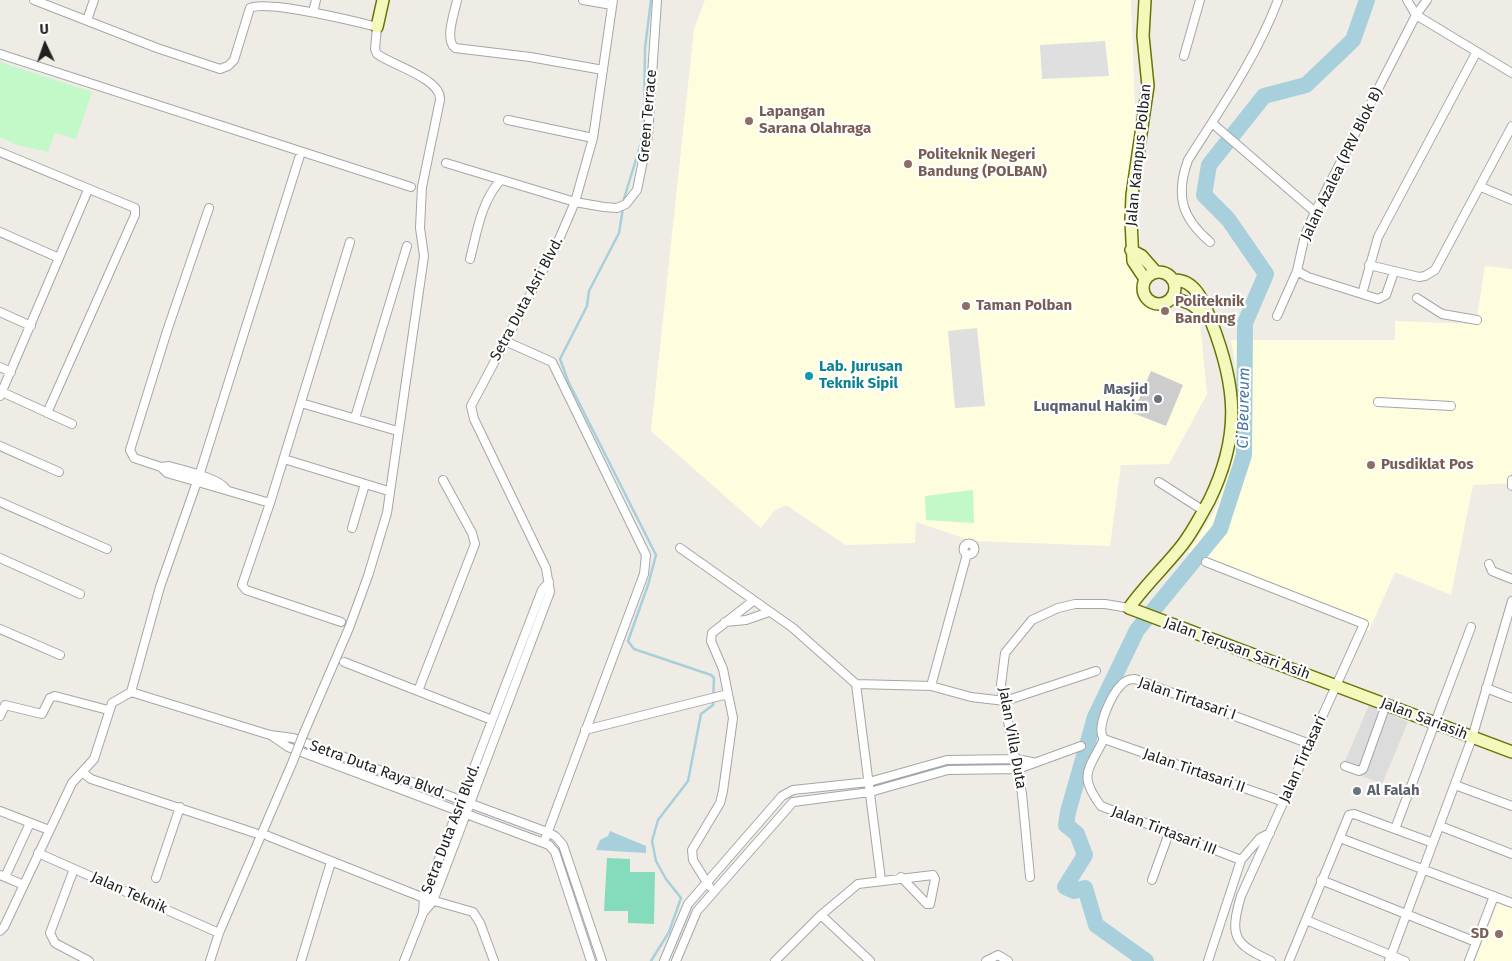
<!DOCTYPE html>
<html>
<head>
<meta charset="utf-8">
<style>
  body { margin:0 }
  #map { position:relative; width:1512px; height:961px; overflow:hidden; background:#efece5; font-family:"Fira Sans",sans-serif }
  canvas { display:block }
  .north { position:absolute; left:20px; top:20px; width:50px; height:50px; -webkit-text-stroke:4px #fff; paint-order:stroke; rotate:357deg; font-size:14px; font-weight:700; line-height:20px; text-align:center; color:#1f1f1f }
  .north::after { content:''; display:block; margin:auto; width:18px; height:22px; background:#1f1f1f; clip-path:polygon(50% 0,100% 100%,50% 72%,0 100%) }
</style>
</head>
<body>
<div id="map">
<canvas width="1512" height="961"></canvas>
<div class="north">U</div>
</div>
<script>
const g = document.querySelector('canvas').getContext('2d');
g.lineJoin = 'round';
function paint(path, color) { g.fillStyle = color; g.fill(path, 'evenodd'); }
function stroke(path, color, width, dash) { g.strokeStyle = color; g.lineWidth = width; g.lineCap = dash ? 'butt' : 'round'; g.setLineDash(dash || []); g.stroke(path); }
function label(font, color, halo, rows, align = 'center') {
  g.font = font + ' "Fira Sans",sans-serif'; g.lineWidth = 4.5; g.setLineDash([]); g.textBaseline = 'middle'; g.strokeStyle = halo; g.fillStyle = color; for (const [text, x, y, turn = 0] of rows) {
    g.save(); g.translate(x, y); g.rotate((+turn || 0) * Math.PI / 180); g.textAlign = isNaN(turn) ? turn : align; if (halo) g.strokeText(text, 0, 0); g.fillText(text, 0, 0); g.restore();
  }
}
paint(new Path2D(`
  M1369 705 1408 722 1382 784 1342 768Z`), '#dddcdc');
paint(new Path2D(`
  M705 0H1131L1142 300 1200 322 1207 394 1169 464 1121 465 1110 546 973 541 916 522 915 543 846 545 786 505 774 511 761 528 651 431 694 29Z
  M1485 266 1512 269V483L1473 485 1451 595 1395 572 1369 631 1188 552 1216 509 1237 446 1240 392 1231 340H1395V321L1476 324Z
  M1498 903 1512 908V961H1475Z`), '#fefedf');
paint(new Path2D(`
  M1151 371 1183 385 1166 426 1133 413Z`), '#cdcdcd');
paint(new Path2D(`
  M0 62 92 92 76 139 55 133 48 152 17 145 0 137Z
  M973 490 974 523 926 520 925 496Z`), '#c3f8c8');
paint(new Path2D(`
  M607 858 630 859V872H655L654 924 628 923V911H604Z`), '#85dcbc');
paint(new Path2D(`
  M1105 41 1109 76 1042 79 1040 45Z
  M977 328 985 406 955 408 948 331Z`), '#dfdfdf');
paint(new Path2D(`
  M610 831 646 846V853L596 850 600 840 608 836Z`), '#a7cfdc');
stroke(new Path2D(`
  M623 202 641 143 644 121 645 48 651 0
  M623 208 619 233 589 291 587 306 560 359 568 381 656 555 648 585 628 641 634 649 711 675 714 678 713 705 701 714 688 781 658 820 652 841 656 861 666 879 681 898 669 932 651 961`), '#a7cfdc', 2.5);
stroke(new Path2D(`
  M1146 961 1096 925 1085 888 1074 891 1065 887 1085 855 1077 834 1066 825 1068 812 1095 717 1137 630 1220 529 1244 455 1245 323 1266 274 1228 219 1204 195 1209 165 1264 96 1306 85 1353 40 1367 0`), '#a7cfdc', 16);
const street = new Path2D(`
  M34 0 157 48 220 69 228 66 234 60 250 8C268 0 354 21 377 27L375 49 377 54C392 65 442 79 440 100L422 187 420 228 424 256 387 513 368 576 349 628 303 735
  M457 0C455 12 444 39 455 48L530 57 603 70
  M583 0 612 5
  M1407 0 1416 15 1512 73
  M313 12 316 0
  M87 20 94 0
  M0 54 411 187
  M1184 56 1200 0
  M508 120 593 138
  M1212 123 1315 212
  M0 152 135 208V215L47 413
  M446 163 575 202 604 207 617 208 626 204 637 190 648 136 657 0
  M1481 187 1512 200
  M209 208 167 331 130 450 134 458 161 467 167 473 270 503
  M0 232 59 258
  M1210 242C1182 218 1175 196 1188 160 1221 108 1256 58 1278 0
  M470 259C477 232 481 202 500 181
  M1369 265 1419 277 1425 276 1435 270 1512 126
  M1297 271 1308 277 1378 299 1386 295 1394 272
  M1362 294 1378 237 1476 53
  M1417 298 1442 314 1477 320
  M0 312 31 326
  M1277 316 1297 271 1305 235 1315 212 1416 15 1427 0
  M505 341 552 362 646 555 644 574 544 842
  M0 367 11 372
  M2 392 72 424
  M0 396 88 190
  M1378 402 1451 406
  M301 403 394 430
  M355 418 407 246
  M0 446 59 472
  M284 459 385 490
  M161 467 169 466C182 470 219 478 226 489
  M1512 480V486
  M1159 482 1204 511
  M0 502 107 549
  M352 528 365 484
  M963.5 549a5.5 5.5 0 1 1 11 0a5.5 5.5 0 1 1-11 0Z
  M680 548 793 628 856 684 931 686 971 697 1005 701 1096 671
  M0 558 80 594
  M1206 562 1364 624 1241 896C1229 937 1234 944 1271 961
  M1489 564 1492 571 1512 579
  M341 622 246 590 242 585 270 503 350 242
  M725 622 746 620 769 612
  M0 629 60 655
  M344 662 492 720
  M856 684 881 880
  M931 686 967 554
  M1486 688 1512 698
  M418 691 475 544 472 533 443 480
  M131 692 270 735 293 738 547 832 555 836 563 845 602 961
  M131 692 160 587 199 476 301 152
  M0 716 5 705 42 714 50 698 55 696 108 710
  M585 730 728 694 723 669 711 641 712 633 753 601
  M272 736 288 747 549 845 555 852 591 961
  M1104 739C1095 728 1112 694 1121 685 1125 680 1130 679 1135 679L1310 744
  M1104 739C1088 771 1078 775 1101 806L1241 860
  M1104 739 1284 802
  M1345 766 1359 771 1363 769 1386 705
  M82 772 91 779 255 833
  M1455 785 1512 806
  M0 811 49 830
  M1440 826 1512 854
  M1395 829 1471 627
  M268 836 424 898 473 912 480 923 494 961
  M1340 838 1512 903
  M38 853 219 933
  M74 869 50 933 55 943 89 961
  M0 875 24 885
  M5 877 30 823
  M1030 877 1022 794 1001 685 1005 653 1032 620 1058 608 1075 604H1105L1129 608
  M156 878 180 807
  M1152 880 1169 833
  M1321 880 1476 942
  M709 886 693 860 692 850 720 803 723 791 733 718 728 694
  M423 913 424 898 542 590 549 582
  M821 915 870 961
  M1306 920 1405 961
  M0 931 4 927 72 783 94 759 112 703 131 692
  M210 961 219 933 293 761
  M301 961 331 862
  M404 961 423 913 433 901 550 592 546 568 474 419 471 406 557 244 575 202 593 138 613 0
  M664 961 688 904 782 796 793 790 869 782 947 760 1016 759 1032 762
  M676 961 697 911 793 802 870 792 948 770 1018 769 1081 746
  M775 961 821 915 858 884 933 875 935 879 930 904H927L901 877
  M986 961 998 955 1008 961
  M1208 961 1241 860 1260 838 1270 833
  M1289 961 1349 815 1354 814 1433 843
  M1389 961 1472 738 1512 601
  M1469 961 1494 896`);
const secondary = new Path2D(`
  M1145 0 1143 36 1148 86 1132 195 1131 221 1133 261 1145 279
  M377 27 383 0
  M1131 250 1142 256 1156 272
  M1143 288a16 16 0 1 1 32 0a16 16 0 1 1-32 0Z
  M1173 280C1196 279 1204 303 1211 321 1237 387 1241 436 1209 501 1201 515 1193 531 1183 544 1166 566 1145 585 1129 608L1512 752
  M1172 297 1191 304 1210 318`);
stroke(street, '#a6a6a6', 10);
stroke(secondary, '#677407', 14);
stroke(street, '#fff', 8);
stroke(secondary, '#f4f8ba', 11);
const streetBridge = new Path2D(`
  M293 761 303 735`);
stroke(streetBridge, '#a6a6a6', 10, []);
stroke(streetBridge, '#fff', 8);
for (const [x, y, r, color] of [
  [749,121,5,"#8d6e63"],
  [908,164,5,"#8d6e63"],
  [966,306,5,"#8d6e63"],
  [1165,311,5,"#8d6e63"],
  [809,376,5,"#0f9aa8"],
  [1158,399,5,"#6b7280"],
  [1371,465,5,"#8d6e63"],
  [1357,791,5,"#6b7280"],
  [1499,934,5,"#8d6e63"]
]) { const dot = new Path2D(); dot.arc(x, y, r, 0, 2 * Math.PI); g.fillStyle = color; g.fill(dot); stroke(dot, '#fff', 2); }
label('bold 15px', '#785e54', '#fff', [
  ["Lapangan",759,112],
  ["Sarana Olahraga",759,129],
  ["Politeknik Negeri",918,155],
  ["Bandung (POLBAN)",918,172],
  ["Politeknik",1175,302],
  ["Bandung",1175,319],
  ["Taman Polban",976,306],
  ["Pusdiklat Pos",1381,465],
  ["SD",1489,934,"right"]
], 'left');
label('15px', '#1f1f1f', '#fff', [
  ["Green Terrace",648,116,-85],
  ["Jalan Kampus Polban",1139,155,-84],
  ["Jalan Azalea (PRV Blok B)",1342,164,-64],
  ["Setra Duta Asri Blvd.",527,299,-62],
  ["Jalan Terusan Sari Asih",1237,649,20],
  ["Jalan Tirtasari I",1187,699,19],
  ["Jalan Sariasih",1424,719,21],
  ["Jalan Villa Duta",1012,738,80],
  ["Jalan Tirtasari",1303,759,-66],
  ["Setra Duta Raya Blvd.",378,770,20],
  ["Jalan Tirtasari II",1194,771,19],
  ["Setra Duta Asri Blvd.",451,829,-69],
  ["Jalan Tirtasari III",1164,831,21],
  ["Jalan Teknik",129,893,24]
]);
label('bold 15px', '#0d838f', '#fff', [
  ["Lab. Jurusan",819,367],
  ["Teknik Sipil",819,384]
], 'left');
label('bold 15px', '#5b616d', '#fff', [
  ["Masjid",1148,390],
  ["Luqmanul Hakim",1148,407],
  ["Al Falah",1367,791,"left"]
], 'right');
label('italic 16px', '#4a77a4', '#fff', [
  ["Ci Beureum",1244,408,-89]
]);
</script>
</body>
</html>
